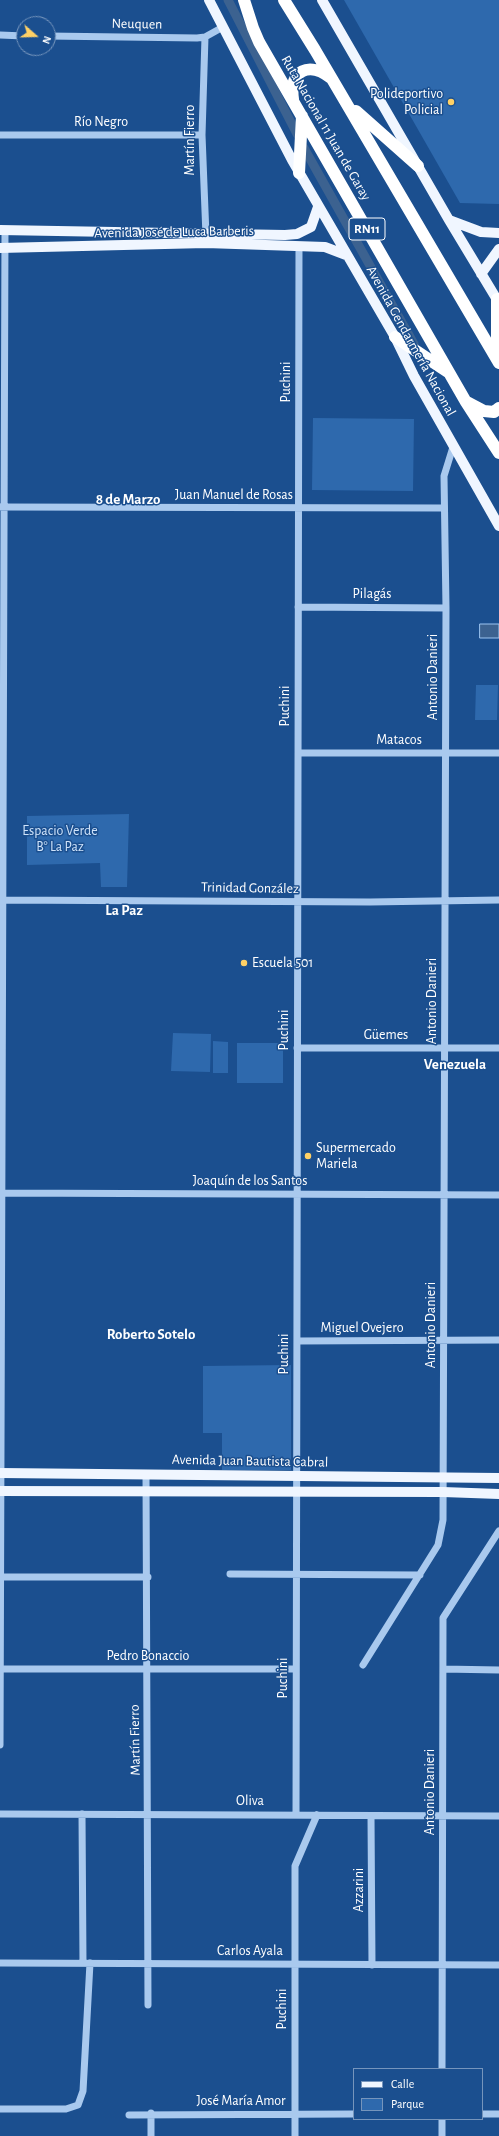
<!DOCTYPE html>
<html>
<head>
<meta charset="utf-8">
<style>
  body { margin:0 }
  #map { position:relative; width:499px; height:2136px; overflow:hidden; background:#1b4f8f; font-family:"Alegreya Sans",sans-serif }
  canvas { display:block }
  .legend { position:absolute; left:353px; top:2068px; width:130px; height:52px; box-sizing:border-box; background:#1b4f8f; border:1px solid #7695bc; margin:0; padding:5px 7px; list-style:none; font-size:12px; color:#fff }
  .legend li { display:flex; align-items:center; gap:8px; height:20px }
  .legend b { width:20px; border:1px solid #7695bc }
  .north { position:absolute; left:16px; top:16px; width:40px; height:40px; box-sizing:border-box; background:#1b4f8f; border:1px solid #7695bc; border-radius:50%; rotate:110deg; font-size:11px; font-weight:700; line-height:16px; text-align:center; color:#fff }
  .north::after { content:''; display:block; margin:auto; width:14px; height:18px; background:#ffd166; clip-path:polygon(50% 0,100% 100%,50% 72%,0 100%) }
</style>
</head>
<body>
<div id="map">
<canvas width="499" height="2136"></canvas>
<ul class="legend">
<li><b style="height:5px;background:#f0f6ff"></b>Calle</li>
<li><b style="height:11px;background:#2e69ad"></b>Parque</li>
</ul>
<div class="north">N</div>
</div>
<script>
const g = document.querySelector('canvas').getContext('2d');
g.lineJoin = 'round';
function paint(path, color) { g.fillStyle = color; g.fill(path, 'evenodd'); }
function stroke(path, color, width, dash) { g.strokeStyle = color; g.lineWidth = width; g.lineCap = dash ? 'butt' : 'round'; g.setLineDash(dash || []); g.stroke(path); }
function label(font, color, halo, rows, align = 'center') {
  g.font = font + ' "Alegreya Sans",sans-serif'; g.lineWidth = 3; g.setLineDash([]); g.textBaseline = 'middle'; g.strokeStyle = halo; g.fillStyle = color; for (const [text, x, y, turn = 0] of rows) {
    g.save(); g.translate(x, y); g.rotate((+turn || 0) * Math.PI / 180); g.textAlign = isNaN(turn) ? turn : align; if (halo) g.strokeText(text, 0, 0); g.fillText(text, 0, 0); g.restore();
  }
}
paint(new Path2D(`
  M344 0H499V204L460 203Z
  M313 418 414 419 413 491 312 490Z
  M476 685H498L497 720H475Z
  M129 814 127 887H101L100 863 27 865V816Z
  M173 1033 211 1034 210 1072 171 1071Z
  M213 1041 228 1042V1073H213Z
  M237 1043H283V1083H237Z
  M291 1365V1470H222V1433H203V1366Z`), '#2e69ad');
const water = new Path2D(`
  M480 624H499V638H480Z`);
paint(water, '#3c6290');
stroke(water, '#9cc4f0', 1);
stroke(new Path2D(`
  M228 0 297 134
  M304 148 414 344`), '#3c6290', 9);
stroke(new Path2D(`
  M0 35 24 36
  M48 36 197 38 205 37 223 27
  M205 37 202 135 206 236
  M0 135H202
  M0 507 444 508
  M298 607 446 608
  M298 753H499
  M0 900 370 902 499 900
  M297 1048H499
  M0 1193 499 1195
  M297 1341 499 1340
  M146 1474 148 2005
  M230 1574 420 1575
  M0 1577H148
  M363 1665 438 1545 443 1520 446 608 444 476 453 447
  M0 1669H296
  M443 1669 499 1670
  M0 1745 5 230
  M0 1814 499 1816
  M82 1814 83 1963
  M296 1814 299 246
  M371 1816 372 1965
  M0 1963 499 1965
  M442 2069 443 1618 499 1531
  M0 2109H66L78 2105 83 2091 90 1963
  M482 2114H499
  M129 2115 354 2114
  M151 2136V2113
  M295 2136V1866L317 1815
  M442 2136V2119`), '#a9c9ee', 7);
stroke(new Path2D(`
  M209 0 292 160 395 337 414 376 499 526
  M322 0 449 220 499 303
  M449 220 481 232 499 233
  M0 230 285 235 297 234 311 227 318 207
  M0 248 206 243 325 247 346 255
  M481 274 499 249
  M0 1473 499 1478
  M0 1491 443 1492 499 1494`), '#f0f6ff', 10);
stroke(new Path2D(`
  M244 0 253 28 259 42 466 402 499 453
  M284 0 315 50 499 363
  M293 99C289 70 309 61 331 78
  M356 111 418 166
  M299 173 302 116
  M497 299V359
  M395 337 448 372
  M467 402 484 411 494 412 499 408`), '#fff', 12);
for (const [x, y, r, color] of [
  [451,102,4,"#ffd166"],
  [244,963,4,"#ffd166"],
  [308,1156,4,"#ffd166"]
]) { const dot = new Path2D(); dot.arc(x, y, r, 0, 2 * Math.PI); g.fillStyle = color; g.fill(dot); stroke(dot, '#1b4f8f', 1.5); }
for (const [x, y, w] of [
  [367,229,36]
]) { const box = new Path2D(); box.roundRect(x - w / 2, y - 11, w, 22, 3); g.fillStyle = '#1b4f8f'; g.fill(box); stroke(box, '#fff', 1); }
label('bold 13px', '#fff', null, [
  ["RN11",367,229]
]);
label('14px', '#fff', '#1b4f8f', [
  ["Neuquen",137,24,1],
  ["Río Negro",101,122],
  ["Ruta Nacional 11 Juan de Garay",326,128,60],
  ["Martín Fierro",190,140,-90],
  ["Avenida José de Luca Barberis",174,232,-1],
  ["Avenida Gendarmería Nacional",411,341,61],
  ["Puchini",286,382,-90],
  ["Juan Manuel de Rosas",234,495],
  ["Pilagás",372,594],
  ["Antonio Danieri",433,677,-90],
  ["Puchini",285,706,-90],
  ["Matacos",399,740],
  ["Trinidad González",250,888,1],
  ["Antonio Danieri",432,1001,-90],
  ["Puchini",284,1030,-90],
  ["Güemes",386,1035],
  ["Joaquín de los Santos",250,1181],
  ["Antonio Danieri",431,1325,-90],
  ["Miguel Ovejero",362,1328],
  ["Puchini",284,1354,-90],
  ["Avenida Juan Bautista Cabral",250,1461,1],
  ["Pedro Bonaccio",148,1656],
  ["Puchini",283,1678,-90],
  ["Martín Fierro",135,1740,-91],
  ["Antonio Danieri",430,1792,-90],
  ["Oliva",250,1801],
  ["Azzarini",359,1890,-90],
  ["Carlos Ayala",250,1951],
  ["Puchini",282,2009,-90],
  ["José María Amor",241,2101]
]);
label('14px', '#fff', '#1b4f8f', [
  ["Polideportivo",443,94,"right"],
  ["Policial",443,110,"right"],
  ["Escuela 501",252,963],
  ["Supermercado",316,1148],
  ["Mariela",316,1164]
], 'left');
label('14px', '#cfe3fa', '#1b4f8f', [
  ["Espacio Verde",60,831],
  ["B° La Paz",60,847]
]);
label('bold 15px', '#fff', '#1b4f8f', [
  ["8 de Marzo",128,499],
  ["La Paz",124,910],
  ["Venezuela",455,1064],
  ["Roberto Sotelo",151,1334]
]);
</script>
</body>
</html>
